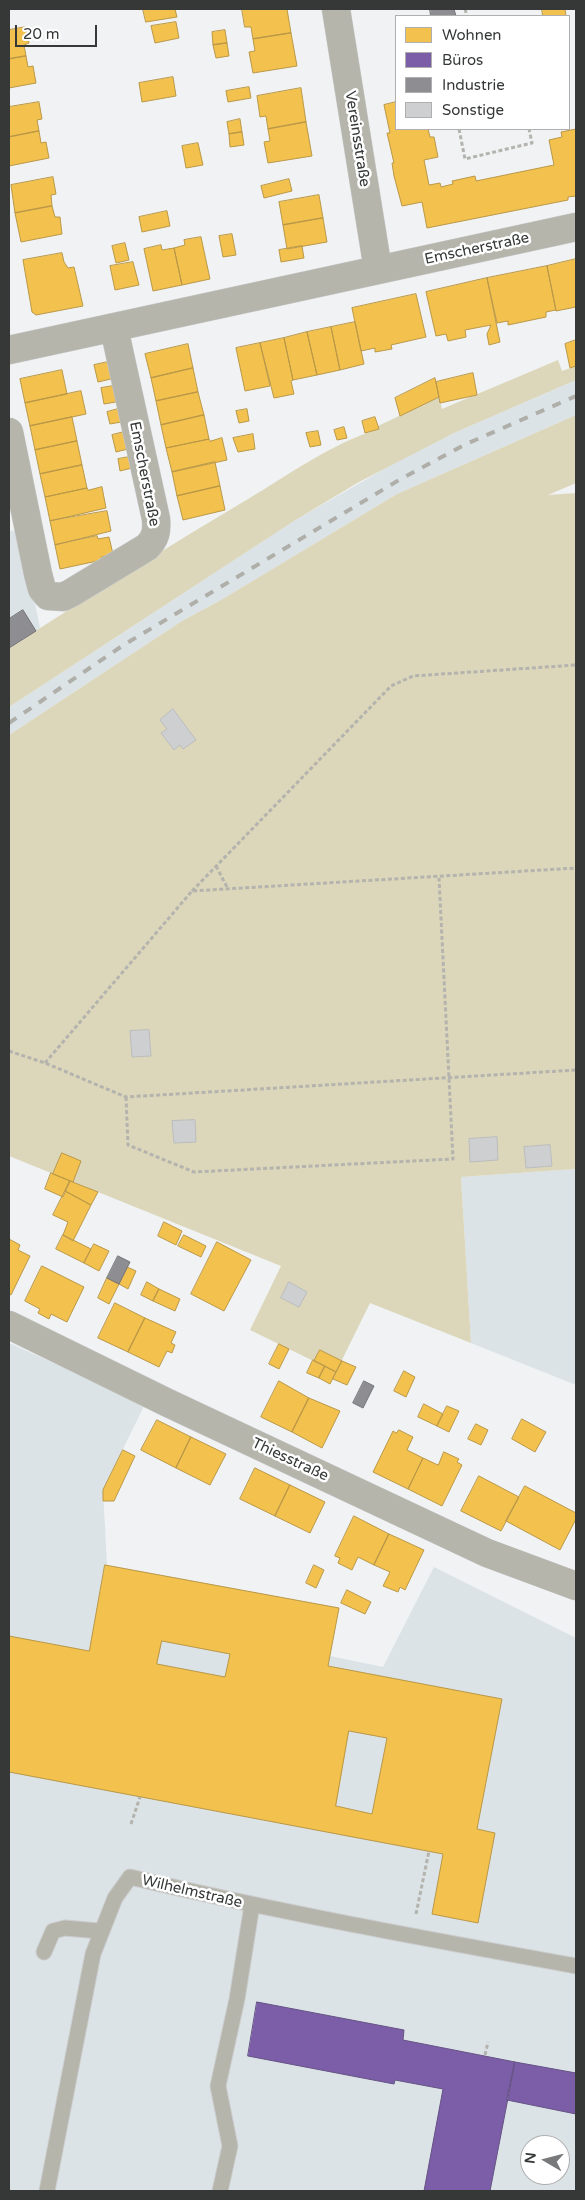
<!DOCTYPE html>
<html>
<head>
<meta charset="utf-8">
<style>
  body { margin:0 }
  #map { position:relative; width:585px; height:2200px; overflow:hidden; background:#f0f2f4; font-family:"Varela Round",sans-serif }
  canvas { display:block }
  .frame { position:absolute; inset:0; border:10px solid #363838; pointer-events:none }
  .legend { position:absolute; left:395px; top:15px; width:175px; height:115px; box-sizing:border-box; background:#fff; border:1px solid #afafaf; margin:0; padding:6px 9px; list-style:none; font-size:15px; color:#363838 }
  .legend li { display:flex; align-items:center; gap:10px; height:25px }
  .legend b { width:25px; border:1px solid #afafaf }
  .north { position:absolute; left:520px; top:2135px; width:50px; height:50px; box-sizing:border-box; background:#fff; border:1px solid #afafaf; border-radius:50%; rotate:278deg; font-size:14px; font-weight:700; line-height:20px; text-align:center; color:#363838 }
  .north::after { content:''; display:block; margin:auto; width:18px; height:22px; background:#77797a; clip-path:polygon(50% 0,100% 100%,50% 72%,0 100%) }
  .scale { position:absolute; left:15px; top:25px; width:82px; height:22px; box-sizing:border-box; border:2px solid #363838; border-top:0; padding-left:6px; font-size:15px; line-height:18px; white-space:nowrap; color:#363838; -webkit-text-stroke:4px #fff; paint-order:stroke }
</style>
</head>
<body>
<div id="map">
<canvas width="585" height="2200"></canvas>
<div class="frame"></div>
<ul class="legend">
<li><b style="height:14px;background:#f2c14e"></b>Wohnen</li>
<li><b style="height:14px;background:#7b5ea7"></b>Büros</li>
<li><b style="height:14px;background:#8d8d92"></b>Industrie</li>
<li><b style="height:14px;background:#cdcfd0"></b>Sonstige</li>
</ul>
<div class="north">N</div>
<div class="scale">20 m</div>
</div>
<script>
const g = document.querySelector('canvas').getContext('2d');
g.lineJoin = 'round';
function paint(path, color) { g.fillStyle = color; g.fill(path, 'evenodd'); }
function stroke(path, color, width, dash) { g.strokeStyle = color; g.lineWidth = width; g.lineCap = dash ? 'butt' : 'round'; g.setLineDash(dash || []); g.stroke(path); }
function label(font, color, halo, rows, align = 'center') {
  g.font = font + ' "Varela Round",sans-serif'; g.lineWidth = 5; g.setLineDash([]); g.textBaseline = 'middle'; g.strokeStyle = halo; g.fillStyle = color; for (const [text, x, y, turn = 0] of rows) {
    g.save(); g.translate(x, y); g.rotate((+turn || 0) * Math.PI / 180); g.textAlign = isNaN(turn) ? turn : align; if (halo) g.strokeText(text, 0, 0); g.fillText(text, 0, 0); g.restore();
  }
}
paint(new Path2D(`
  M576 380V415L397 494 221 600 182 621 9 735V707L294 521 393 464 454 433Z
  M20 530 40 628 9 648V531Z
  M576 1169V1385L471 1343 461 1177Z
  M9 1343 145 1404 103 1490 107 1565 339 1608 330 1656 383 1667 434 1567 576 1638V2191H9ZM530 2145H560V2175H530Z`), '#dbe3e6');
paint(new Path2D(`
  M558 360 562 371 576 366V380L454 433 359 482 294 521 9 707V648C88 597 167 547 248 499 290 474 332 443 379 429L378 426 439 397 442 409Z
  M576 415V483L548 495 576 493V1169L461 1177 471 1343 370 1303 336 1372 250 1330 281 1266 9 1156V735L182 621 221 600 397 494Z`), '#dcd7ba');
const homes = new Path2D(`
  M143 9H175L177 17 146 22Z
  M242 9H287L291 33 253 39 251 27H245Z
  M542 9H565L566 16H543Z
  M176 22 179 38 155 43 151 26Z
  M26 27 29 43 24 45 26 56 9 59V30Z
  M225 30 227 43 213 45 212 32Z
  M291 33 297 66 253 73 249 52 255 51 253 39Z
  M227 43 229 56 216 58 213 45Z
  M26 56 28 67 33 66 36 83 9 88V59Z
  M173 77 176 96 142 102 139 83Z
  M249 87 251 98 228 102 226 91Z
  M301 88 306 122 268 129 266 116 260 117 257 96Z
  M39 102 42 119 37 120 39 131 9 137V107Z
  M396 102V129H428L430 137H434L438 157 424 160 429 185 440 183 441 187 453 184 452 181 475 176 476 181 554 165 549 140 562 137 561 132 576 129V196L568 197V200L427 228 422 202 402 206 394 176 392 163H394L387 133H390L384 105Z
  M240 119 242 132 229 134 227 122Z
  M306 122 312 156 268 163 264 142 270 141 268 129Z
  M39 131 41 143 46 142 49 158 9 166V137Z
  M242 132 244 145 230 147 229 134Z
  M198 143 203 165 186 168 182 146Z
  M53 177 56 194 51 195 52 206 15 213 11 185Z
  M289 179 292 191 264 198 261 186Z
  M319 195 323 218 283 225 279 202Z
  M52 206 55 217H60L62 234 21 242 15 213Z
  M167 211 170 226 142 232 139 217Z
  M323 218 327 242 287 249 283 225Z
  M232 234 236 255 223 257 219 236Z
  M201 237 210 279 182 285 174 248 185 245 184 240Z
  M125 243 129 260 116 263 112 246Z
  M161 245 162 250 174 248 182 285 153 291 144 249Z
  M302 246 304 258 281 262 279 250Z
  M62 253 64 262 68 268 74 267 83 306 36 315 32 312 23 260Z
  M576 259V307L556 311 547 266Z
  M133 262 139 285 115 290 110 266Z
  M547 266 556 310 546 312V317L508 325V321L497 323 487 278Z
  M487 278 500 342 489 345 487 334 491 325 465 330 466 337 448 341 446 334 436 336 426 292Z
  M416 294 426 337 391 345 392 349 375 352V348L361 351 352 308Z
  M355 322 364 364 340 370 331 327Z
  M331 327 340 370 317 375 307 332Z
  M307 332 317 375 293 380 284 338Z
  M284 338 293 380 291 381 294 394 274 398 260 343Z
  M576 340V366L570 368 565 344Z
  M260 343 270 386 245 391 236 348Z
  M188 344 193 368 151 378 145 354Z
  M108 362 111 379 98 382 94 365Z
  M193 368 198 392 156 401 151 378Z
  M62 370 67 394 25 403 20 379Z
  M473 373 477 395 440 403 436 382Z
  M435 378 439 397 400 416 395 398Z
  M113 386 116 402 104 404 101 388Z
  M81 391 86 414 30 426 25 403Z
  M198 392 204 415 161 425 156 401Z
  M118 409 121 422 110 424 107 412Z
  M247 409 249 421 239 423 236 411Z
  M204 415 209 439 166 448 161 425Z
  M72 417 77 441 35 450 30 426Z
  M375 417 379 429 365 433 362 421Z
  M344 427 347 438 337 440 334 430Z
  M318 431 321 445 310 447 306 433Z
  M124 432 128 449 116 452 112 435Z
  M253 434 255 449 238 452 233 438Z
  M222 438 227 460 172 472 166 448 209 439 210 441Z
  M77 441 82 465 40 474 35 450Z
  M129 457 132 468 120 471 118 459Z
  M215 462 220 486 177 496 172 472Z
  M82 465 87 488 45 497 40 474Z
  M220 486 225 510 183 520 177 496Z
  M102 487 106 508 50 521 45 497 87 488 88 490Z
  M107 511 111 531 55 545 50 521Z
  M97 536 98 539 109 537 113 554 101 557 102 560 60 569 55 545Z
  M62 1153 81 1161 73 1182 53 1174Z
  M51 1173 70 1181 63 1197 45 1189Z
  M70 1181 98 1192 91 1205 65 1191Z
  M65 1191 91 1205 73 1241 63 1235 68 1222 53 1215Z
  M164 1222 182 1231 176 1245 158 1236Z
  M63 1235 91 1249 84 1263 56 1249Z
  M184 1235 206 1246 201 1257 178 1246Z
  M9 1239 20 1245 18 1250 30 1256 11 1295 9 1294Z
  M217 1242 251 1260 224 1311 191 1294Z
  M94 1244 109 1251 99 1271 84 1263Z
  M42 1266 84 1287 67 1322 51 1314 49 1319 38 1313 40 1309 25 1301Z
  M127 1267 136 1271 128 1289 119 1284Z
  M107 1278 119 1284 109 1304 98 1298Z
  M147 1282 159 1289 153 1301 141 1295Z
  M159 1289 180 1299 175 1311 153 1301Z
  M115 1303 145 1318 128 1352 98 1338Z
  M145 1318 176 1332 171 1343 175 1345 172 1353 167 1351 159 1367 128 1352Z
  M279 1344 289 1349 279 1369 269 1364Z
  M320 1350 342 1361 336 1372 314 1361Z
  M313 1360 325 1366 319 1378 307 1373Z
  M342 1361 356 1367 347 1385 333 1379Z
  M325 1366 336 1372 330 1384 319 1378Z
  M404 1371 415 1377 406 1397 394 1391Z
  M279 1381 309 1398 292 1432 261 1417Z
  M309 1398 340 1411 322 1448 292 1432Z
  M424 1404 443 1414 437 1426 418 1417Z
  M447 1406 459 1411 449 1432 437 1426Z
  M522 1419 546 1432 535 1452 512 1439Z
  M157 1420 191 1437 176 1468 141 1450Z
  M476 1424 488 1430 481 1445 468 1439Z
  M399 1430 413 1437 407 1450 423 1458 408 1489 373 1472 393 1431 396 1433Z
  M191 1437 226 1454 210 1485 176 1468Z
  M123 1450 135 1456 114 1501H103V1490Z
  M444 1452 459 1459 457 1462 462 1465 442 1506 408 1489 423 1458 438 1465Z
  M255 1468 290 1485 275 1516 240 1499Z
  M479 1476 519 1497 501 1531 461 1511Z
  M290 1485 325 1502 310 1533 275 1516Z
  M525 1486 576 1513V1519L560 1550 506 1521Z
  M354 1516 389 1534 374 1565 358 1557 352 1570 338 1563 340 1558 335 1556Z
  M389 1534 424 1550 405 1590 400 1587 398 1592 383 1586 390 1572 374 1565Z
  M105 1565 339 1608 328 1666 502 1699 477 1829 495 1833 478 1923 432 1914 443 1854 9 1772V1636L89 1651ZM162 1641 230 1654 225 1677 157 1664ZM349 1731 387 1738 372 1814 336 1806Z
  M314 1565 324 1570 316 1588 306 1583Z
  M347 1590 371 1602 365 1614 341 1603Z`);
paint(homes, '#f2c14e');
stroke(homes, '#ba9847', 1);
const offices = new Path2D(`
  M257 2002 404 2030 403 2040 515 2062 490 2191H424L443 2089 395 2080 394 2084 248 2056Z
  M515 2062 576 2073V2114L507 2100Z`);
paint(offices, '#7b5ea7');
stroke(offices, '#665386', 1);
const industry = new Path2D(`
  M430 9H454L456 16H431Z
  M23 610 36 631 9 648V619Z
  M118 1256 130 1262 119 1284 107 1278Z
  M364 1381 374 1386 363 1408 353 1403Z`);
paint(industry, '#8d8d92');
stroke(industry, '#737477', 1);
const building = new Path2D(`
  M173 709 196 740 183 749 180 745 174 750 161 733 167 729 160 720Z
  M149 1030 151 1056 132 1057 130 1031Z
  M195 1120 196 1142 174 1143 172 1121Z
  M497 1137 498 1160 470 1162 469 1139Z
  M550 1145 552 1166 526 1168 524 1147Z
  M289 1282 307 1292 299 1307 281 1298Z`);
paint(building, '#cdcfd0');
stroke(building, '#bbbdbe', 1);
const service = new Path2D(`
  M44 1952 53 1931 65 1928 100 1931
  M47 2191 93 1954 115 1898 130 1877C278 1912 427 1939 576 1966
  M220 2191 230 2146 218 2086 237 1999 252 1905`);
const minor = new Path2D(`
  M336 9 378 270
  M9 350 576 227
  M9 432 38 574 42 589 48 596 63 597 71 593 147 547C156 538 157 531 156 519L114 328
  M9 1325 168 1403 487 1553 576 1586`);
stroke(service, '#cccdce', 17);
stroke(minor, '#cccdce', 29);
stroke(new Path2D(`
  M465 9 467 16
  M459 129 465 159 532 143 529 129
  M216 866 228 889
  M192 891 391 686 413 676 576 665
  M9 1051 45 1063 126 1097 576 1070
  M45 1063 192 891 576 868
  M126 1097 128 1145 194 1172 453 1159 439 878
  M131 1824 140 1797
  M416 1914 429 1851
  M485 2055 488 2042`), '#b4b3ad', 3, [4, 2.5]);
stroke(service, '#b5b5ac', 15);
stroke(minor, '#b5b5ac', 28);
stroke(new Path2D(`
  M9 723 122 646 399 480 464 445 576 396`), '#afaea9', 4, [9, 9]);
label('15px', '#363838', '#fff', [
  ["Vereinsstraße",357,139,81],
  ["Emscherstraße",477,249,-12],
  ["Emscherstraße",144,474,79],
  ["Thiesstraße",290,1460,25],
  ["Wilhelmstraße",192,1892,13]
]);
</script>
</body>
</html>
